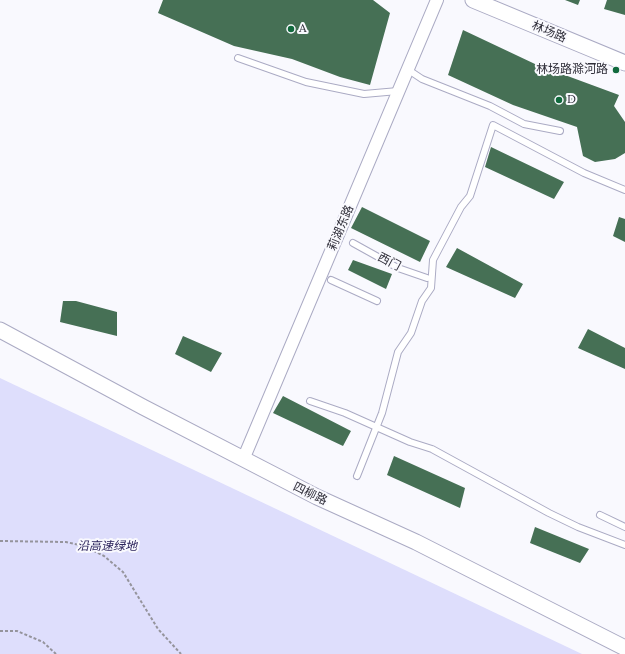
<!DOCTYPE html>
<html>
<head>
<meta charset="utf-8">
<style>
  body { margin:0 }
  canvas { display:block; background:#f9f9fe }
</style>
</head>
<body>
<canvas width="625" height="654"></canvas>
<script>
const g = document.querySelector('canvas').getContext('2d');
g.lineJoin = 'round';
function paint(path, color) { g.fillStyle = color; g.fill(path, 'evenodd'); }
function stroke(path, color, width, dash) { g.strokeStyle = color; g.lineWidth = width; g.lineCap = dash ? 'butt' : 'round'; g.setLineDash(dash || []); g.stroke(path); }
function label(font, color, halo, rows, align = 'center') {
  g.font = font + ' Lora,"Noto Sans SC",serif'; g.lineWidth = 4; g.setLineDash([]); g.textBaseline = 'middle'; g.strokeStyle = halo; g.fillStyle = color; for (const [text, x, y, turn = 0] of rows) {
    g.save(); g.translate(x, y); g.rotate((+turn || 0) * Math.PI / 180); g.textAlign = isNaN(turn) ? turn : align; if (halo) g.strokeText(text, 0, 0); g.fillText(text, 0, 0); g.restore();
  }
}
paint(new Path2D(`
  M0 378 582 654H0Z`), '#dedefc');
paint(new Path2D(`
  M163 0H373L390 13 370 85 340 77 292 59 234 46 158 13Z
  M565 0H580L578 5Z
  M607 0H625V15L604 9Z
  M463 30 535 64 619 95 614 106 625 122V153L615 159 595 162 583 156 577 127 513 105 448 75Z
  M491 147 564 182 554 199 485 167Z
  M362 207 430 241 420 262 351 228Z
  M619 217 625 219V242L613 236Z
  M457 248 523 284 515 298 446 267Z
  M353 260 392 274 386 289 348 270Z
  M63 301H76L117 312V336L60 322Z
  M588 329 625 348V369L578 348Z
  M183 336 222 353 211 372 175 354Z
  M283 396 351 431 343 446 273 413Z
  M394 456 465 488 460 508 387 475Z
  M535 527 589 549 580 563 530 543Z`), '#467055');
const service = new Path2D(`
  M238 58 306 82 364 94 398 91
  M407 69 422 79 490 106 524 124 560 131
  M353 243 398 268 427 278
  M331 280 377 301
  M310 401 345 413 410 442 432 449 549 513 578 527 625 545
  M357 476 382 413 398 352 411 333 422 301 431 288 433 260 461 207 470 196 493 125 584 173 625 190
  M600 515 625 527`);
const minor = new Path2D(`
  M245 455 437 0`);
const tertiary = new Path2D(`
  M473 0 625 63
  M0 330 143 407 317 497 416 542 625 648`);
stroke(service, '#ababc4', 8);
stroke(minor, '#ababc4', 14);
stroke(tertiary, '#ababc4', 17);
stroke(new Path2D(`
  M0 541 66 542 84 546 104 556 123 572 158 629 181 654
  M0 631H17L43 642 56 654`), '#95949c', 2, [3, 2]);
stroke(service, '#fff', 6);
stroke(minor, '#fff', 12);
stroke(tertiary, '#fff', 15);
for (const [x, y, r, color] of [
  [291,29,4,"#116a3d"],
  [616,70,4,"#116a3d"],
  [559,100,4,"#116a3d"]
]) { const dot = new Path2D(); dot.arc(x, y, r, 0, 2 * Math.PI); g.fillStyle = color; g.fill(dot); stroke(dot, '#f9f9fe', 1.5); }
label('12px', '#302f3a', '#f9f9fe', [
  ["A",299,29],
  ["林场路滁河路",608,70,"right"],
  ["D",567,100]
], 'left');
label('12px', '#302f3a', '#f9f9fe', [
  ["林场路",549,32,23],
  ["莉湖东路",341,228,-67],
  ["西门",389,262,28],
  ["四柳路",310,494,26]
]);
label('italic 12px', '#2d245c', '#f9f9fe', [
  ["沿高速绿地",107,547]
]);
</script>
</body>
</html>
